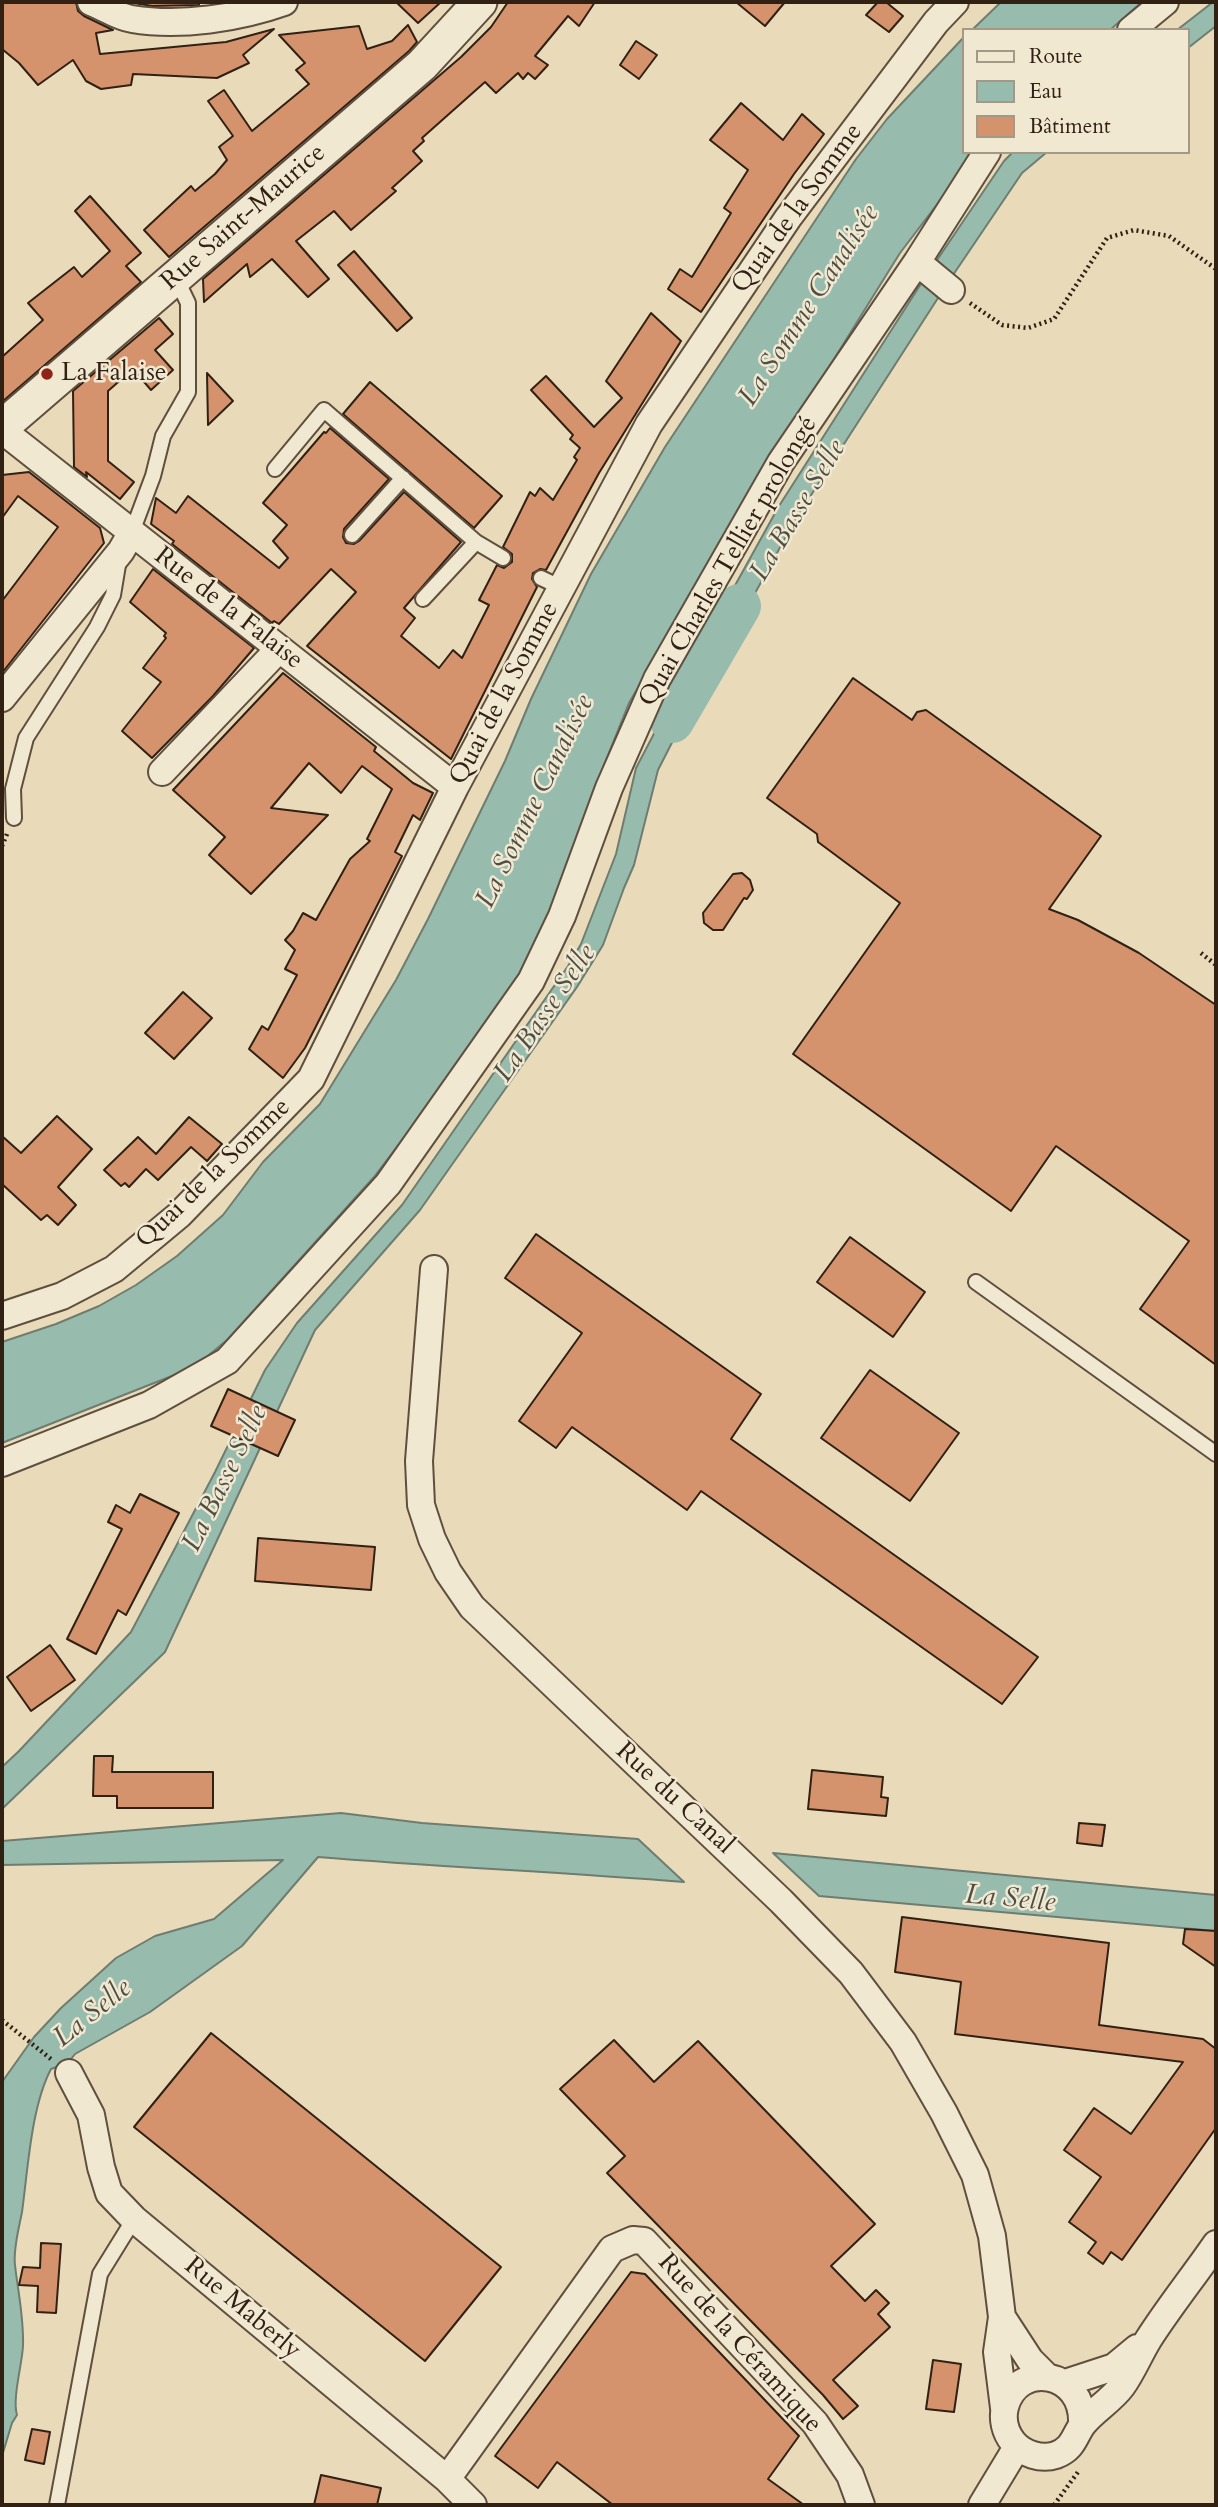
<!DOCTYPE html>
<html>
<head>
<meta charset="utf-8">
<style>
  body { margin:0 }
  #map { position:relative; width:1218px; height:2507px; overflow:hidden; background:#e9dbba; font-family:Cardo,serif }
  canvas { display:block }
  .frame { position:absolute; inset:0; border:4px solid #312014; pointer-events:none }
  .legend { position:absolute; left:962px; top:28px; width:228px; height:126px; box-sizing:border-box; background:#f1e8d2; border:2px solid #a49886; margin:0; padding:9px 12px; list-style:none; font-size:21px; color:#312014 }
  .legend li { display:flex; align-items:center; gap:14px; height:35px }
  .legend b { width:35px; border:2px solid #a49886 }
</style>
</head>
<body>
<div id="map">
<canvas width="1218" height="2507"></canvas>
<div class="frame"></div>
<ul class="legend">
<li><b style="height:9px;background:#f1e8d2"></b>Route</li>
<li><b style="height:19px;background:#97bbad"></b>Eau</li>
<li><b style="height:19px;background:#d4926d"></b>Bâtiment</li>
</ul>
</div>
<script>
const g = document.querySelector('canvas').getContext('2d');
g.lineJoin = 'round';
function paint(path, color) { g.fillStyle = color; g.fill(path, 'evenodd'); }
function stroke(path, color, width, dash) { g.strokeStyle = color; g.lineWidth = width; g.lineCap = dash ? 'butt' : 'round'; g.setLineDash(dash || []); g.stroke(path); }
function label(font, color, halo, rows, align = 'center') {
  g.font = font + ' Cardo,serif'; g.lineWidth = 5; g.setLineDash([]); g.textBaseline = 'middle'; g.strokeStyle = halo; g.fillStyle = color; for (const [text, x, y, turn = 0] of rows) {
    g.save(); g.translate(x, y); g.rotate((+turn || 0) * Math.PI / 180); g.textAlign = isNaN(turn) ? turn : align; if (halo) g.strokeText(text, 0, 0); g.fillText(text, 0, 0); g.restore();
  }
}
const water = new Path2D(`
  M1001 2H1142L1110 30H972Z
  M1213 2H1216V26L1188 48V30H1177Z
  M964 37V152H977L900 253 862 314 779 448 629 703 604 765 552 933 454 1072 374 1177 227 1340 203 1360 177 1374 2 1443V1342L56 1324 99 1306 136 1285 177 1256 223 1215 263 1162 320 1104 396 980 428 919 505 761 531 699 591 574 665 447 856 159 887 119Z
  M1013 152H1047L1022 173 951 278H950L937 260 1004 161Z
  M924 279 938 298 795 520 742 617 715 660 697 654 779 506Z
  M690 665 708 672 658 770 634 865 624 888 603 945 577 987 420 1210 315 1330 165 1652 2 1809V1767L19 1751 131 1632 215 1472 265 1370 297 1323 402 1205 568 966 581 944 616 854 636 768Z
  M341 1813 422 1823 638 1839 684 1882C562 1872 440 1867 318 1857L242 1946 150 2012 75 2054 68 2063 51 2069C31 2107 28 2169 22 2212 19 2228 13 2249 15 2265 18 2292 24 2318 23 2346 22 2365 12 2399 17 2415L12 2423 2 2456V2082L34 2037 61 2008 116 1958 155 1936 214 1919 283 1860 2 1865V1841Z
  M773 1853 1216 1895V1931L819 1896Z`);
paint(water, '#97bbad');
stroke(water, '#6e7d70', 2);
stroke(new Path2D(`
  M672 721 739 606`), '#97bbad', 44);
const building = new Path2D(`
  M2 2H76L78 11 84 16 113 30 96 33 100 54 226 42 274 29 243 55 249 63 217 78 133 74 131 85 101 89 86 81 73 60 38 85 19 63 2 49Z
  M128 2H199V5L152 6Z
  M396 2H441L418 23Z
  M508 2H595L579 26 568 16 535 56 548 65 535 79 528 73 523 79 518 73 496 93 485 82 422 138 424 141 413 151 422 161 392 188 396 191 351 230 334 211 296 241 329 279 308 297 272 259 250 277 247 264 204 302 203 279 461 57 491 27Z
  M736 2H785L765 26Z
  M878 2H886L903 16 889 32 866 15Z
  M408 25 417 42 409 51 169 257 144 230 191 186 195 191 215 174 227 160 219 147 233 136 208 101 224 90 252 131 309 84 296 70 305 63 279 35 359 26 367 49 392 41Z
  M636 41 657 55 639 79 620 65Z
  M741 103 783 140 802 114 824 134 794 174 701 312 668 289 680 269 692 277 731 213 724 208 748 170 710 140Z
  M90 196 141 253 126 266 141 282 2 402V357L43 320 28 303 74 267 82 277 110 251 75 211Z
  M354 251 412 318 397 331 338 265Z
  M651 313 681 341 599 473 546 570 540 569 533 573 532 579 537 587 451 759 307 646 356 592 331 569 279 624 274 621 272 623 172 544 174 541 151 524 156 498 176 513 188 496 279 568 288 558 273 541 287 525 263 503 324 432 326 433 330 428 389 479 344 529 343 537 346 543 354 544 359 541 404 492 461 542 404 608 415 618 401 636 439 668 453 650 462 658 489 605 479 600 497 565 504 568 512 562V554L503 547 530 492 535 496 540 488 553 500 577 460 574 457 580 448 570 439 573 435 531 390 546 376 594 427 622 398 606 381Z
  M159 318 173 334 155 350 173 370 151 390 133 369 108 391V461L134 482 120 499 86 472 87 477 74 467 73 391Z
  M207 373 233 401 208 425Z
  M370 382 502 496 474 528 343 414Z
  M29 472 100 528 104 543 2 673V601L58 527 18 496 2 518V475Z
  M153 569 254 648 213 696 152 758 122 731 161 682 143 668 166 638 164 636 166 633 130 602Z
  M283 673 376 747 374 751 413 783 433 793 420 820 413 815 395 852 402 856 389 882 305 1048 283 1078 249 1049 262 1026 268 1030 297 975 285 969 295 950 285 940 293 931 303 913 316 920 350 859 370 841 367 839 392 789 362 766 341 793 309 763 271 808 328 815 251 894 209 855 225 837 173 790Z
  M853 678 912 720 917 712 926 710 1101 836 1049 909 1078 920 1139 953 1216 1005V1365L1140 1309 1189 1241 1056 1146 1011 1211 793 1054 900 903 818 842 817 834 767 798Z
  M742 873 750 880 753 890 747 899 744 898 723 930H713L704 923 703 913 733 874Z
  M183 992 212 1018 174 1059 145 1033Z
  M57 1116 92 1149 58 1187 76 1205 58 1225 47 1215 41 1220 2 1184V1136L21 1153Z
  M189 1117 222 1144 207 1161 191 1147 158 1180 146 1169 129 1187 125 1183 121 1186 104 1170 138 1137 156 1154Z
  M536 1234 761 1394 731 1439 1038 1657 1002 1704 701 1491 687 1510 572 1427 556 1448 519 1421 582 1333 505 1278Z
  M850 1237 925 1292 893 1337 817 1282Z
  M870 1370 959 1433 910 1501 821 1438Z
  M228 1389 295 1420 278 1456 211 1426Z
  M140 1494 179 1513 126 1615 118 1610 96 1654 67 1639 122 1529 108 1522 116 1505 130 1513Z
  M258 1538 375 1547 371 1590 255 1581Z
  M50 1645 75 1680 31 1711 7 1677Z
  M94 1756H113L112 1772H213V1808H117V1796H93Z
  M812 1770 883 1777 881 1797 888 1798 886 1816 808 1809Z
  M1079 1823 1105 1825 1102 1846 1077 1843Z
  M902 1917 1109 1943 1099 2025 1203 2039 1216 2049V2128L1122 2260 1111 2252 1103 2264 1088 2253 1096 2242 1069 2222 1101 2177 1064 2150 1094 2108 1131 2134 1183 2062 955 2034 961 1982 895 1972Z
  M1185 1929 1216 1931V1967L1183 1944Z
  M211 2033 501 2267 425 2361 134 2127Z
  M614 2040 654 2082 698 2041 875 2224 831 2266 865 2301 876 2290 889 2303 878 2314 890 2327 833 2380 858 2406 843 2419 823 2395 607 2173 625 2156 560 2089Z
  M41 2243 61 2244 56 2313 37 2312 38 2286 19 2285 23 2267 40 2268Z
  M631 2272 645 2274 799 2436 768 2479 804 2505H613L557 2462 538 2488 495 2456Z
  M933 2360 961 2364 954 2412 926 2409Z
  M32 2429 50 2432 44 2464 25 2460Z
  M321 2475 381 2488 377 2505H314Z`);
paint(building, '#d4926d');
stroke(building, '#312014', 2);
const service = new Path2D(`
  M275 469 324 410 476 542 503 558
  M132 532 153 476 163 436 188 392V303L176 278
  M352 535 403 478
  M541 578 562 588
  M423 599 476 542
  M14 818 13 789 26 738 97 627 113 595 119 559
  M976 1282 1216 1454
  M57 2505 100 2274 134 2219`);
const minor = new Path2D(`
  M91 2C104 7 118 17 132 19 180 27 239 18 284 2
  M1131 30 1165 2
  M917 262 951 290
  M2 430 455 787
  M2 698 121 551 132 532
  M162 772 279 649
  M434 1269 419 1461 421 1505 432 1539 448 1572 472 1607 781 1901 851 1973 903 2042 944 2113 975 2175 992 2236 1002 2317 997 2352 1004 2408
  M2 1316 62 1296 114 1269 179 1215 311 1079 455 787 649 424 788 218 936 22 955 2
  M2 1463 149 1405 227 1361 388 1184 531 981 562 916 609 788 657 679 781 462 917 262 987 152
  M69 2073 91 2115 101 2167 109 2193 134 2219 447 2479 473 2505
  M1002 2317 1030 2360 1047 2377
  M1065 2383 1114 2367 1137 2348
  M1082 2425C1085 2370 1017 2360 1005 2407 1002 2419 1005 2432 1013 2442 1023 2454 1041 2460 1056 2455 1074 2448 1074 2436 1083 2424 1094 2410 1111 2401 1122 2386 1132 2372 1139 2355 1148 2340 1169 2307 1194 2276 1216 2244
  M447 2479 612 2249 633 2240 644 2241 815 2423 850 2475 861 2505
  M982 2505 1017 2447`);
const tertiary = new Path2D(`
  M2 427 422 65 480 2`);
stroke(service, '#5f4f3e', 18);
stroke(minor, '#5f4f3e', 30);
stroke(tertiary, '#5f4f3e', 37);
stroke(new Path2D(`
  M970 303 1002 325 1028 328 1054 319 1107 238 1134 230 1169 236 1216 269
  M2 846 7 834
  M1201 953 1216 965
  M2 2020 51 2059
  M1054 2505 1078 2472`), '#312014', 4.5, [2, 3.5]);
stroke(service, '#f1e8d2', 14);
stroke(minor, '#f1e8d2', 26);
stroke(tertiary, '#f1e8d2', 33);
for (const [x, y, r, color] of [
  [47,374,7,"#8f2418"]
]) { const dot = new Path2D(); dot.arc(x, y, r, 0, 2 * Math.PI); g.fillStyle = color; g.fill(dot); stroke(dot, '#f1e8d2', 2.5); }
label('26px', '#312014', '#f1e8d2', [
  ["Quai de la Somme",798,209,-54],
  ["Rue Saint-Maurice",244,218,-41],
  ["Quai Charles Tellier prolongé",729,562,-60],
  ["Rue de la Falaise",228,609,38],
  ["Quai de la Somme",505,694,-62],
  ["Quai de la Somme",214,1174,-44],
  ["Rue du Canal",674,1799,43],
  ["Rue Maberly",242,2309,40],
  ["Rue de la Céramique",739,2344,48]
]);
label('26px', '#312014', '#f1e8d2', [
  ["La Falaise",61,374]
], 'left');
label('italic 28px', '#504e42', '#f1e8d2', [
  ["La Somme Canalisée",810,306,-57],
  ["La Basse Selle",799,511,-59],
  ["La Somme Canalisée",536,802,-64],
  ["La Basse Selle",546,1014,-56],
  ["La Basse Selle",226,1479,-64],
  ["La Selle",1010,1900,5],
  ["La Selle",93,2014,-39]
]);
</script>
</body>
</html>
